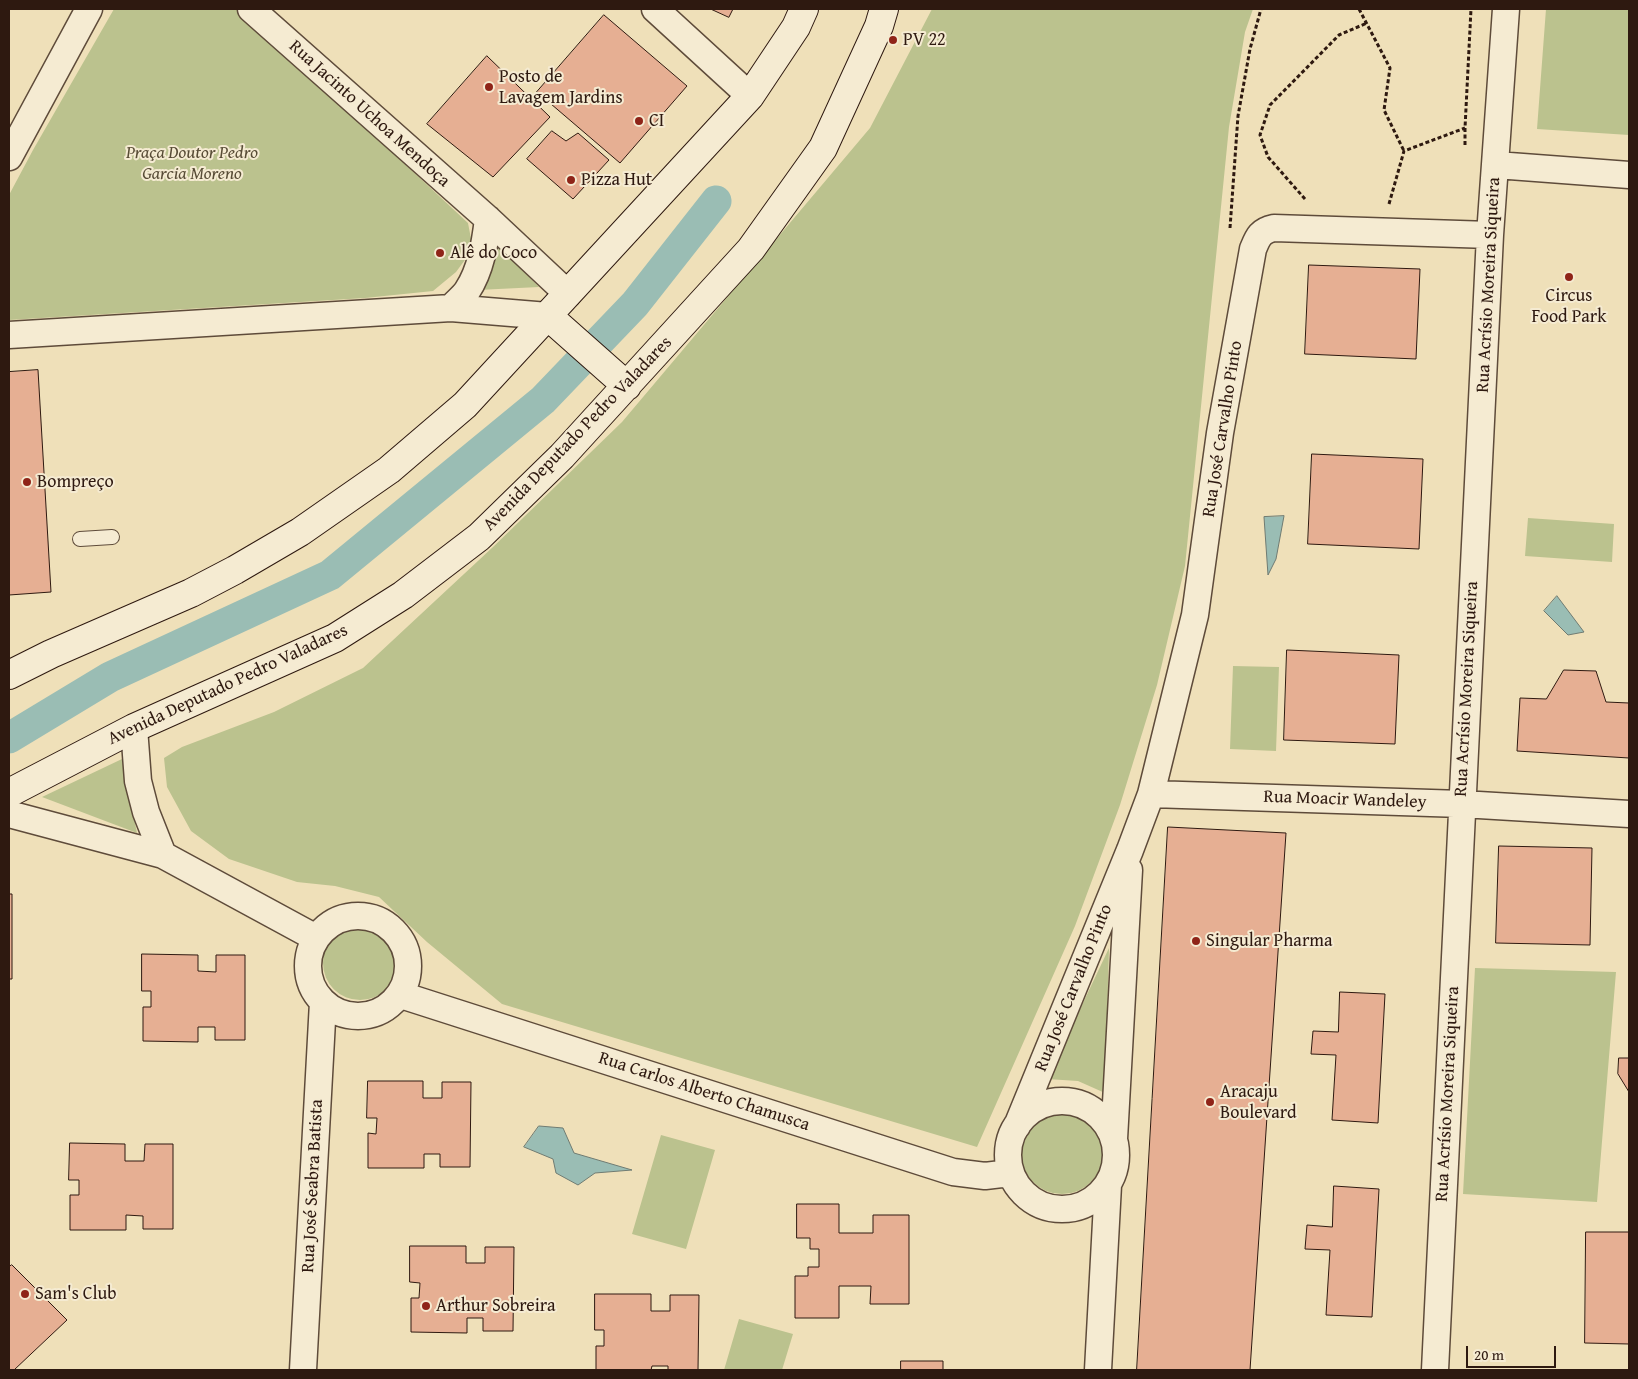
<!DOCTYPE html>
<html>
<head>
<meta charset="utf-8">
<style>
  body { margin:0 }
  #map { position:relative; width:1638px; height:1379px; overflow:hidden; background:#efe0b9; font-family:"Gentium Book Plus",serif }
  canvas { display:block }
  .frame { position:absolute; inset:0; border:10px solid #2e1910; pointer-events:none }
  .scale { position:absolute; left:1466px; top:1346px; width:90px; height:22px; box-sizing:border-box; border:2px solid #2e1910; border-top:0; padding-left:6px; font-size:15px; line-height:18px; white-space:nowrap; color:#2e1910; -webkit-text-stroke:4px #f5ebd2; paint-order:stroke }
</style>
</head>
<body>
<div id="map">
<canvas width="1638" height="1379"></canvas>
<div class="frame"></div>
<div class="scale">20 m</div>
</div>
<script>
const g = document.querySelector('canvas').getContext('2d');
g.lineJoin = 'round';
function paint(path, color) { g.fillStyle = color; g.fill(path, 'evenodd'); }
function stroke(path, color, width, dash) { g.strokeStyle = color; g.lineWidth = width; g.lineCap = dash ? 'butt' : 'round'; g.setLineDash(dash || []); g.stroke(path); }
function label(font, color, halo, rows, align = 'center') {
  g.font = font + ' "Gentium Book Plus",serif'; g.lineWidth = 4; g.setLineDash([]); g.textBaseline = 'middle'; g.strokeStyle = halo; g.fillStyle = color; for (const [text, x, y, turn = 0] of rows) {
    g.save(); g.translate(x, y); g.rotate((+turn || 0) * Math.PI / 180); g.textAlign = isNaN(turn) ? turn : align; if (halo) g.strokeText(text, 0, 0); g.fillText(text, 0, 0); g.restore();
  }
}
paint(new Path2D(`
  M114 9H239L468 223 473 249 456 272 433 291 365 298 9 320V195L33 150Z
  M932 9H1253L1245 32 1229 127 1185 566 1157 685 1120 805 1075 926 977 1147 502 1004 427 942 379 897 335 886 297 882 229 859 191 831 167 787 164 758 182 747 274 712 363 668 493 547 622 422 870 128Z
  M1546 9H1629V135L1537 129Z
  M499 247 539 287 478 290Z
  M1528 518 1614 524 1612 562 1525 556Z
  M1233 666 1279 667 1276 751 1230 749Z
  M122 759 137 833 42 797Z
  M323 963a37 37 0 1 1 74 0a37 37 0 1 1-74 0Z
  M1109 948 1105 1093 1078 1081 1047 1079Z
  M1475 968 1616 972 1597 1202 1463 1194Z
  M1021 1153a41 41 0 1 1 82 0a41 41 0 1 1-82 0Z
  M661 1135 715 1150 686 1249 632 1234Z
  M739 1319 793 1334 782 1370H724Z`), '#bbc28e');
const water = new Path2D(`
  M1284 516 1276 559 1268 575 1264 517Z
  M1557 596 1584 632 1568 635 1544 611Z
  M539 1126 563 1128 574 1153 632 1170 595 1173 578 1185 556 1173 553 1159 524 1147Z`);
paint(water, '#9abdb4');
stroke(water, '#6f7b72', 1);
stroke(new Path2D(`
  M9 738 110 677 330 575 543 400 635 304 716 201`), '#9abdb4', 31);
const building = new Path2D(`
  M711 9H733L729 17Z
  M604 15 687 86 620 163 537 92Z
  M487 56 550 117 493 177 427 124Z
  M552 131 566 141 578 133 609 160 573 199 527 159Z
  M1309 265 1420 269 1416 359 1305 354Z
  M38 370 51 592 9 595V372Z
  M1312 454 1423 459 1419 549 1308 544Z
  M1287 650 1399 655 1395 744 1284 740Z
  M1564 670 1596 671 1606 702 1629 703V758L1517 751 1520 698 1546 699Z
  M1168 827 1286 833 1250 1370H1137Z
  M1499 846 1592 848 1590 945 1496 943Z
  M9 894H12V979H9Z
  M142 954 198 955V971L216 972V955H245V1040H215V1027H198V1042L143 1041V1007H151V991H142Z
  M1340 992 1385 994 1378 1123 1332 1120 1336 1055 1311 1054 1313 1031 1338 1032Z
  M1619 1058H1629V1092L1618 1074Z
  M368 1081H423V1098H442V1082H471L470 1167H440V1154H424V1168H368V1133L376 1134 377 1118H367Z
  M70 1143 125 1144V1161H144L145 1144H173V1229H143V1216L126 1215V1230H70V1195H79V1180H69Z
  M1334 1186 1379 1189 1372 1317 1326 1315 1330 1250 1305 1249 1307 1225 1332 1227Z
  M797 1204H839V1233H873V1215H909V1304H870L871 1286H839V1318H795V1276H808V1267H819V1249H810V1238H797Z
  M1586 1232H1629V1344L1585 1343Z
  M410 1246H466V1263H485V1247H514L513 1331H483V1318H467V1333L411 1332V1298H419L420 1283 410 1282Z
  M12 1265 67 1320 14 1370H9V1267Z
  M595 1294H651V1311H670V1295H699L698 1370H668V1366H652L651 1370H596V1346H604V1330H595Z
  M901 1361H943V1370H901Z`);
paint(building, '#e6af93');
stroke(building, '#2e1910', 1);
const service = new Path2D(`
  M80 539 112 537`);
const minor = new Path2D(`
  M251 9 488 219 568 294
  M655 9 750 96
  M9 157 89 9
  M1496 165 1629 175
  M451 308C456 302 463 297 467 291 481 270 485 243 488 219
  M9 335 451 308 548 316
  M134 728 138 781 146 812 163 855
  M1151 794 1462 804 1629 814
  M9 814 163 855 316 938
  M308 966a50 50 0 1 1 100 0a50 50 0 1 1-100 0Z
  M401 995 953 1172 985 1176 1010 1173
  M1008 1155a54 54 0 1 1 108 0a54 54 0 1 1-108 0Z
  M1017 1126 1130 850 1151 794 1195 615 1220 433 1253 249C1258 237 1260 231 1274 228L1490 235
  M1114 1139 1129 870
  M303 1370 323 1002
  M1098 1370 1108 1185
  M1435 1370 1490 235 1506 9`);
const secondary = new Path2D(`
  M548 316 627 386
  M9 675 51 654 191 593 235 570 300 532 389 470 465 405 750 96 796 27 804 9
  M9 793 134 728 335 638 403 595 479 537 562 456 751 249 823 148 879 26 884 9`);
stroke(service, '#5e4b3a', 16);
stroke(minor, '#5e4b3a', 29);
stroke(secondary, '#2e1910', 30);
stroke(new Path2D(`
  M1359 9 1390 68 1384 110 1404 151
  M1465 145V128L1471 9
  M1305 199 1268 157 1260 135 1270 105 1339 35 1367 23
  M1389 204 1404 151 1465 128
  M1230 228 1238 116 1250 49 1261 9`), '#2e1910', 3, [4, 2.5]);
stroke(service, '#f5ebd2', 14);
stroke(minor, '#f5ebd2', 26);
stroke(secondary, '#f5ebd2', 28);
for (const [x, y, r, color] of [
  [893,40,5,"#8f2418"],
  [489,87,5,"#8f2418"],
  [639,121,5,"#8f2418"],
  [571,180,5,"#8f2418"],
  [440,253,5,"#8f2418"],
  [1569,277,5,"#8f2418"],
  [27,482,5,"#8f2418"],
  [1196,941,5,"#8f2418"],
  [1210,1102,5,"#8f2418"],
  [25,1294,5,"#8f2418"],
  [426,1306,5,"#8f2418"]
]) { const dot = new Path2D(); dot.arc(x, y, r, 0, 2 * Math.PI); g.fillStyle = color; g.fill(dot); stroke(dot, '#f5ebd2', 2); }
label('18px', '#2e1910', '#f5ebd2', [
  ["PV 22",903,40],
  ["Posto de",499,77],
  ["Lavagem Jardins",499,98],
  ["CI",649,121],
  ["Pizza Hut",581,180],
  ["Alê do Coco",450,253],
  ["Circus",1569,296,"center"],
  ["Food Park",1569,317,"center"],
  ["Bompreço",37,482],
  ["Singular Pharma",1206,941],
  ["Aracaju",1220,1092],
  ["Boulevard",1220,1113],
  ["Sam's Club",35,1294],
  ["Arthur Sobreira",436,1306]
], 'left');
label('18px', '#2e1910', '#f5ebd2', [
  ["Rua Jacinto Uchoa Mendoça",369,114,42],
  ["Rua Acrísio Moreira Siqueira",1489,285,-87],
  ["Rua José Carvalho Pinto",1223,429,-81],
  ["Avenida Deputado Pedro Valadares",578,434,-46],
  ["Avenida Deputado Pedro Valadares",228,685,-25],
  ["Rua Acrísio Moreira Siqueira",1467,689,-87],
  ["Rua Moacir Wandeley",1345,800,2],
  ["Rua José Carvalho Pinto",1074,988,-68],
  ["Rua Carlos Alberto Chamusca",704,1092,18],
  ["Rua Acrísio Moreira Siqueira",1448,1094,-87],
  ["Rua José Seabra Batista",313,1186,-87]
]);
label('italic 18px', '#584c36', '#f5ebd2', [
  ["Praça Doutor Pedro",192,153],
  ["Garcia Moreno",192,174]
]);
</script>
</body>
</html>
